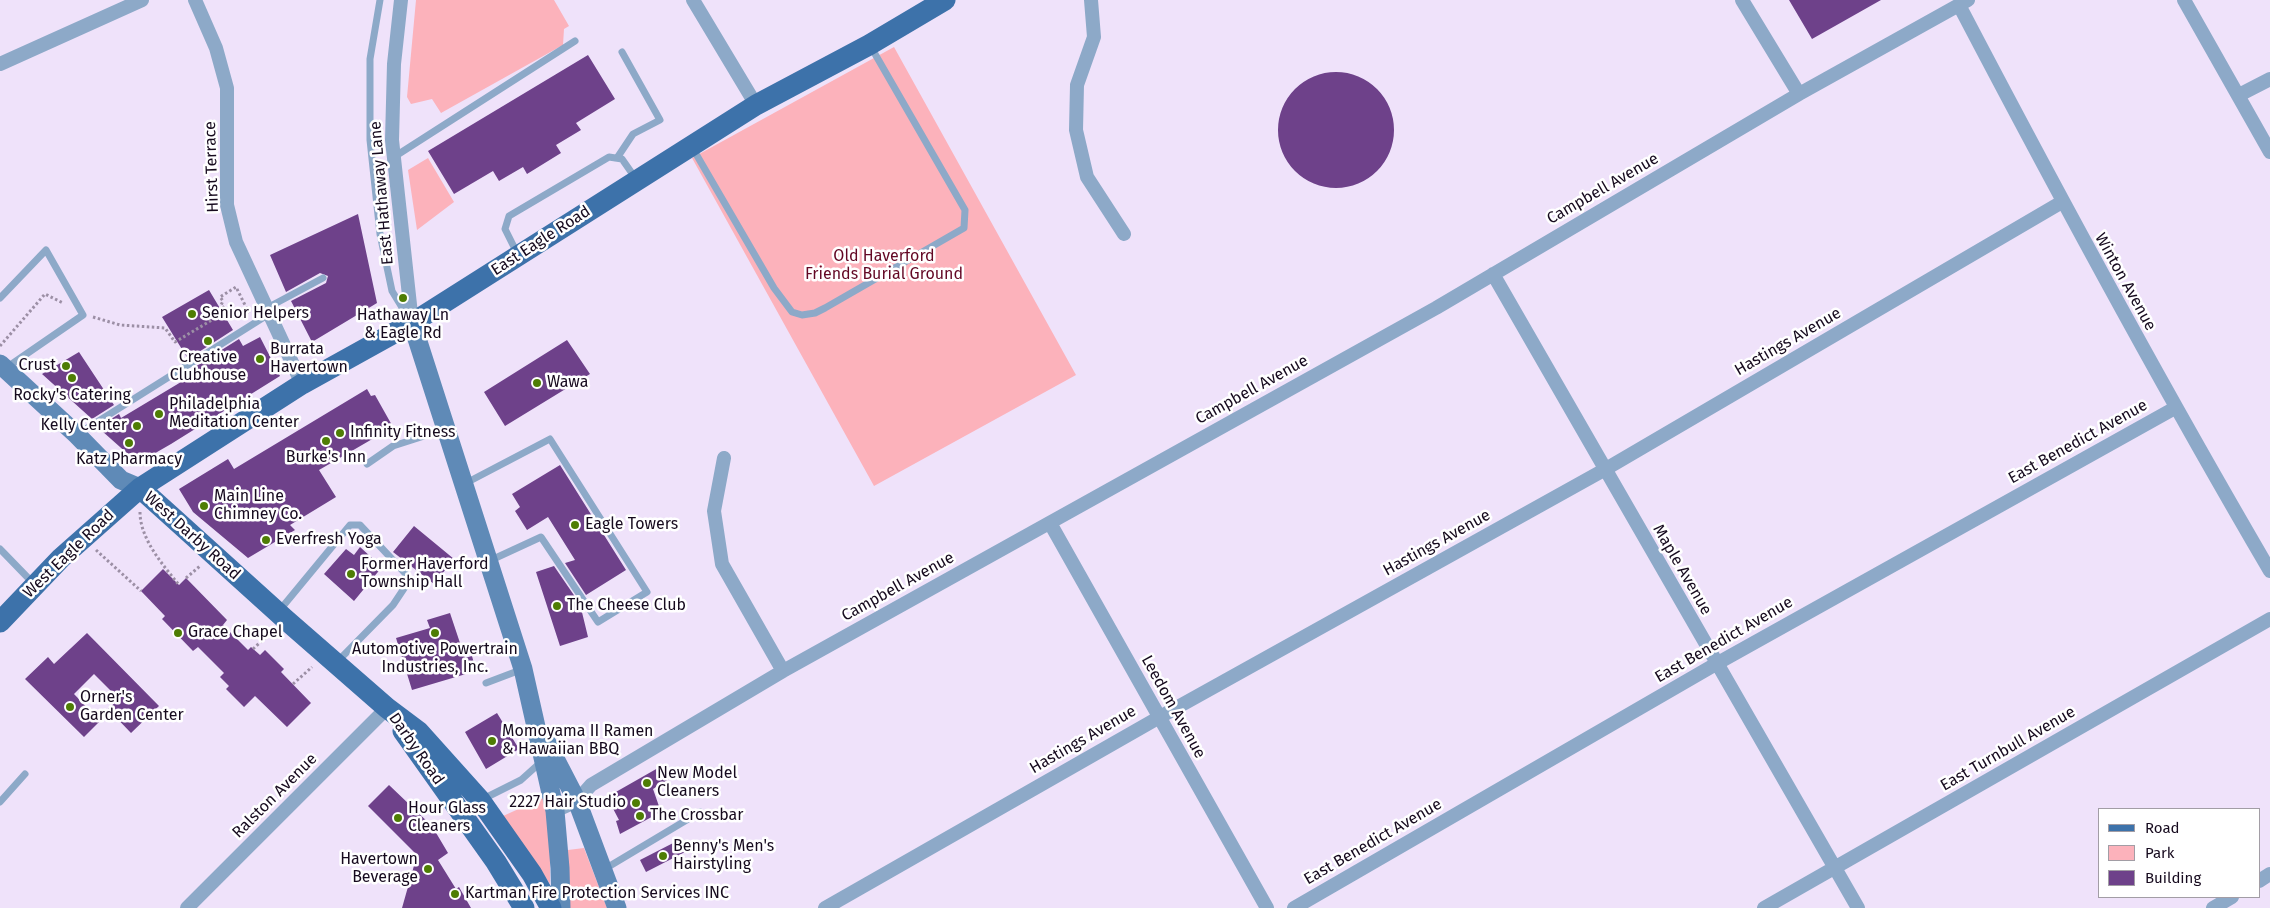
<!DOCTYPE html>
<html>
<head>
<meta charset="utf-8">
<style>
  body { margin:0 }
  #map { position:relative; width:2270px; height:908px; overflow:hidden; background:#efe2fa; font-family:"Fira Sans",sans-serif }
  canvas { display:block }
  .legend { position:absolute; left:2098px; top:808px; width:162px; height:90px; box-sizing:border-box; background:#fff; border:1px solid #a29da5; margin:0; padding:6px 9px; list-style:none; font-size:15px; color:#160a1e }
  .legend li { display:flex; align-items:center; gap:10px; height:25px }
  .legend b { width:25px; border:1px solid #a29da5 }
</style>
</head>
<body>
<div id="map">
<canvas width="2270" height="908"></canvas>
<ul class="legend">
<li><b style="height:6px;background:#3d72aa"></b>Road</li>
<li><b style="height:14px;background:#fcb2bb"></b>Park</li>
<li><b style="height:14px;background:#6e418a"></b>Building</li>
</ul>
</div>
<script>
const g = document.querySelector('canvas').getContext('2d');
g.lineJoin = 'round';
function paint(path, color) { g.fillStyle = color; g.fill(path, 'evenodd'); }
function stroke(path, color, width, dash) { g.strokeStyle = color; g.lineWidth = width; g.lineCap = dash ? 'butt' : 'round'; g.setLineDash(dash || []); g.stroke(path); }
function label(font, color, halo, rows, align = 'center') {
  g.font = font + ' "Fira Sans",sans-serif'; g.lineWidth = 5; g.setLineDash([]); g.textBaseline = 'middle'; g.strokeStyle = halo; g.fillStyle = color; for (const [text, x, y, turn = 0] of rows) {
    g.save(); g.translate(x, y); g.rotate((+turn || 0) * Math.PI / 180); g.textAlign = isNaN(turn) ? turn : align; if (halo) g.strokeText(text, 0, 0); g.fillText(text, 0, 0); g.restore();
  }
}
paint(new Path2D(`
  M416 0H554L569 26 564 29 563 45 441 113 432 99 411 104 407 97Z
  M894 47 1076 375 874 486 692 158Z
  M428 158 454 202 417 230 408 170Z
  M543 798 550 827V884L503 816Z
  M584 848 607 908H568V850Z`), '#fcb2bb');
paint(new Path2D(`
  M1789 0H1881L1812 39Z
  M588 55 615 99 576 123 581 130 556 145 561 153 527 174 523 167 499 181 493 171 454 194 428 151Z
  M1278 130a58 58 0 1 1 116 0a58 58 0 1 1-116 0Z
  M358 214 377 303 312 342 291 301 326 283 328 276 320 273 286 292 270 255Z
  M209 290 233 330 188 359 162 317Z
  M260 337 280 376 171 444 138 463 102 431 105 430 100 426 119 414 121 418 196 373 193 368 239 339 243 346Z
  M567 340 590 374 505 426 484 392Z
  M79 352 114 405 92 419 42 374Z
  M367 389 371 396 375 395 393 427 319 470 336 497 290 525 295 530 248 558 193 512 179 489 228 459 234 469Z
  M560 465 626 570 586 595 565 563 575 560 548 517 527 530 515 511 520 507 512 494Z
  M414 526 454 559 434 584 393 552Z
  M360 547 382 567 354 601 324 574 346 549 354 555Z
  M554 566 580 604 588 637 560 646 536 572Z
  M163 569 179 585 186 578 227 620 223 625 248 650 251 647 260 655 265 650 284 669 281 672 311 703 287 727 255 696 244 707 226 689 229 686 220 677 224 673 198 647 193 651 162 619 165 616 141 591Z
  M450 613 465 658 472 656 476 671 412 690 396 638 430 628 427 620Z
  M87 633 159 706 131 733 108 709 119 699 94 674 74 694 100 721 84 737 25 679 48 657 54 664Z
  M497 713 519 749 486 769 465 732Z
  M665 764 672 777 653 789 661 812 620 834 616 821 619 820 607 797Z
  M389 785 432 826 448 853 438 860 456 889 459 887 471 908H402L417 855 368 806Z
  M679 840 685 852 646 872 640 860Z`), '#6e418a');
stroke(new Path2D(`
  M93 317 120 325 165 328 175 342 227 311 221 305 223 301 220 297 236 287 249 313
  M0 346 45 294 63 303
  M140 512C140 539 163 565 179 585
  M96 550 141 591
  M186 578 200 566
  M253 649 273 630
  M293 684 312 667`), '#9c8fa5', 3, [2.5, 2.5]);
stroke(new Path2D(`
  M380 0 370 59V140L380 234 392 291 409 319
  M692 147 774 288 792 312 802 315 815 313 825 308 964 228 965 210 871 47
  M394 157 575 41
  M617 158 633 134 660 120 622 52
  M517 253 505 229 509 216 609 157 622 159 636 179
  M0 298 46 250 83 315 6 368
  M267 308 323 278
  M78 434 269 314
  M367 464 393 446 446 429
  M466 483 550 439 647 592 598 622 541 537 489 561
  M0 549 33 583
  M279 611 350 525H360L405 573 407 584 393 605 337 662
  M486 683 523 669
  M483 799 521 780 541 762
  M0 802 25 774
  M603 870 700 812`), '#8da9c8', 7);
stroke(new Path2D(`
  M195 0 216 48 227 88V205L236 242 302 384
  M401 0 394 64 392 140 412 323
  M693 0 756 105
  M1091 0 1094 37 1077 85 1076 130 1087 177 1124 234
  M1742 0 1799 94
  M2184 0 2270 152
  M1959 5C2059 196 2161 385 2270 571
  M0 64 142 0
  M2239 95 2270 79
  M1493 274 1858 908
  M724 458 714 511 722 564 783 671
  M1050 523 1267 908
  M555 811 577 801 591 785 783 671 1436 308 1799 94 1968 0
  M2259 881 2270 874
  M187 908 387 708
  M825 908 1158 718 1604 470 2062 202
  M1294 908 1716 664 2175 408
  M1764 908 2270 619
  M2213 908 2232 897`), '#8da9c8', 14);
stroke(new Path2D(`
  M412 323 523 669 555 811 560 868 561 908
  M0 364 77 435 121 480 140 488
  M547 743 577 801 617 908`), '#5f8ab7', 19);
stroke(new Path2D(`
  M140 488 285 619 387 708 419 732 480 800 532 874 551 908
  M0 622 61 558 140 488 302 384 412 323 756 105 869 45 945 0
  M403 731 496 862 524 908`), '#3d72aa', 21);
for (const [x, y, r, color] of [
  [403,298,5,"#4e7d04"],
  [192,314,5,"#4e7d04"],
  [208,341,5,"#4e7d04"],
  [260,359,5,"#4e7d04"],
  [66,366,5,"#4e7d04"],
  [72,378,5,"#4e7d04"],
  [537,383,5,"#4e7d04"],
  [159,414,5,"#4e7d04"],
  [137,426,5,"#4e7d04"],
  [340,433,5,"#4e7d04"],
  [326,441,5,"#4e7d04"],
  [129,443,5,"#4e7d04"],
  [204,506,5,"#4e7d04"],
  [575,525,5,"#4e7d04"],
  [266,540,5,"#4e7d04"],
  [351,574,5,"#4e7d04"],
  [557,606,5,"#4e7d04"],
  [178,633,5,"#4e7d04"],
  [435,633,5,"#4e7d04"],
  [70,707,5,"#4e7d04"],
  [492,741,5,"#4e7d04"],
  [647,783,5,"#4e7d04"],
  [636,803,5,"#4e7d04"],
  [640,816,5,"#4e7d04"],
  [398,818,5,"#4e7d04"],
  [663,856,5,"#4e7d04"],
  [428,869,5,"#4e7d04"],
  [455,894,5,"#4e7d04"]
]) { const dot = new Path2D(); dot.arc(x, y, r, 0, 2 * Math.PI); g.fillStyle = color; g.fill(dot); stroke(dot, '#fff', 2); }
label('16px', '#160a1e', '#fff', [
  ["Hirst Terrace",212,167,-92],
  ["Campbell Avenue",1603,189,-30],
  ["East Hathaway Lane",382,193,-95],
  ["East Eagle Road",541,241,-33],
  ["Winton Avenue",2125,282,61],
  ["Hastings Avenue",1788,342,-30],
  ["Campbell Avenue",1252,390,-29],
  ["East Benedict Avenue",2078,442,-29],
  ["West Darby Road",192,536,42],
  ["Hastings Avenue",1437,543,-29],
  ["West Eagle Road",69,554,-44],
  ["Maple Avenue",1682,570,60],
  ["Campbell Avenue",898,587,-29],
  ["East Benedict Avenue",1724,640,-30],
  ["Leedom Avenue",1173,707,61],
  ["Hastings Avenue",1083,740,-30],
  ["Darby Road",416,749,55],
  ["East Turnbull Avenue",2008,749,-30],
  ["Ralston Avenue",275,796,-45],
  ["East Benedict Avenue",1373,842,-30]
]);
label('16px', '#630724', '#fff', [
  ["Old Haverford",884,257],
  ["Friends Burial Ground",884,275]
]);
label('16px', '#160a1e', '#fff', [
  ["Senior Helpers",202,314],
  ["Hathaway Ln",403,316,"center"],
  ["& Eagle Rd",403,334,"center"],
  ["Burrata",270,350],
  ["Havertown",270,368],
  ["Creative",208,358,"center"],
  ["Clubhouse",208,376,"center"],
  ["Crust",56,366,"right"],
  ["Wawa",547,383],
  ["Rocky's Catering",72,396,"center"],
  ["Philadelphia",169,405],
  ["Meditation Center",169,423],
  ["Kelly Center",127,426,"right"],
  ["Infinity Fitness",350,433],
  ["Burke's Inn",326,458,"center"],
  ["Katz Pharmacy",129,460,"center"],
  ["Main Line",214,497],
  ["Chimney Co.",214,515],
  ["Eagle Towers",585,525],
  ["Everfresh Yoga",276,540],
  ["Former Haverford",361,565],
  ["Township Hall",361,583],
  ["The Cheese Club",567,606],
  ["Grace Chapel",188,633],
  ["Automotive Powertrain",435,650,"center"],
  ["Industries, Inc.",435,668,"center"],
  ["Orner's",80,698],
  ["Garden Center",80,716],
  ["Momoyama II Ramen",502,732],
  ["& Hawaiian BBQ",502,750],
  ["New Model",657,774],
  ["Cleaners",657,792],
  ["2227 Hair Studio",626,803,"right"],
  ["Hour Glass",408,809],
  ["Cleaners",408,827],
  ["The Crossbar",650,816],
  ["Benny's Men's",673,847],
  ["Hairstyling",673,865],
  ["Havertown",418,860,"right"],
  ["Beverage",418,878,"right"],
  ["Kartman Fire Protection Services INC",465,894]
], 'left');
</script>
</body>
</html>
